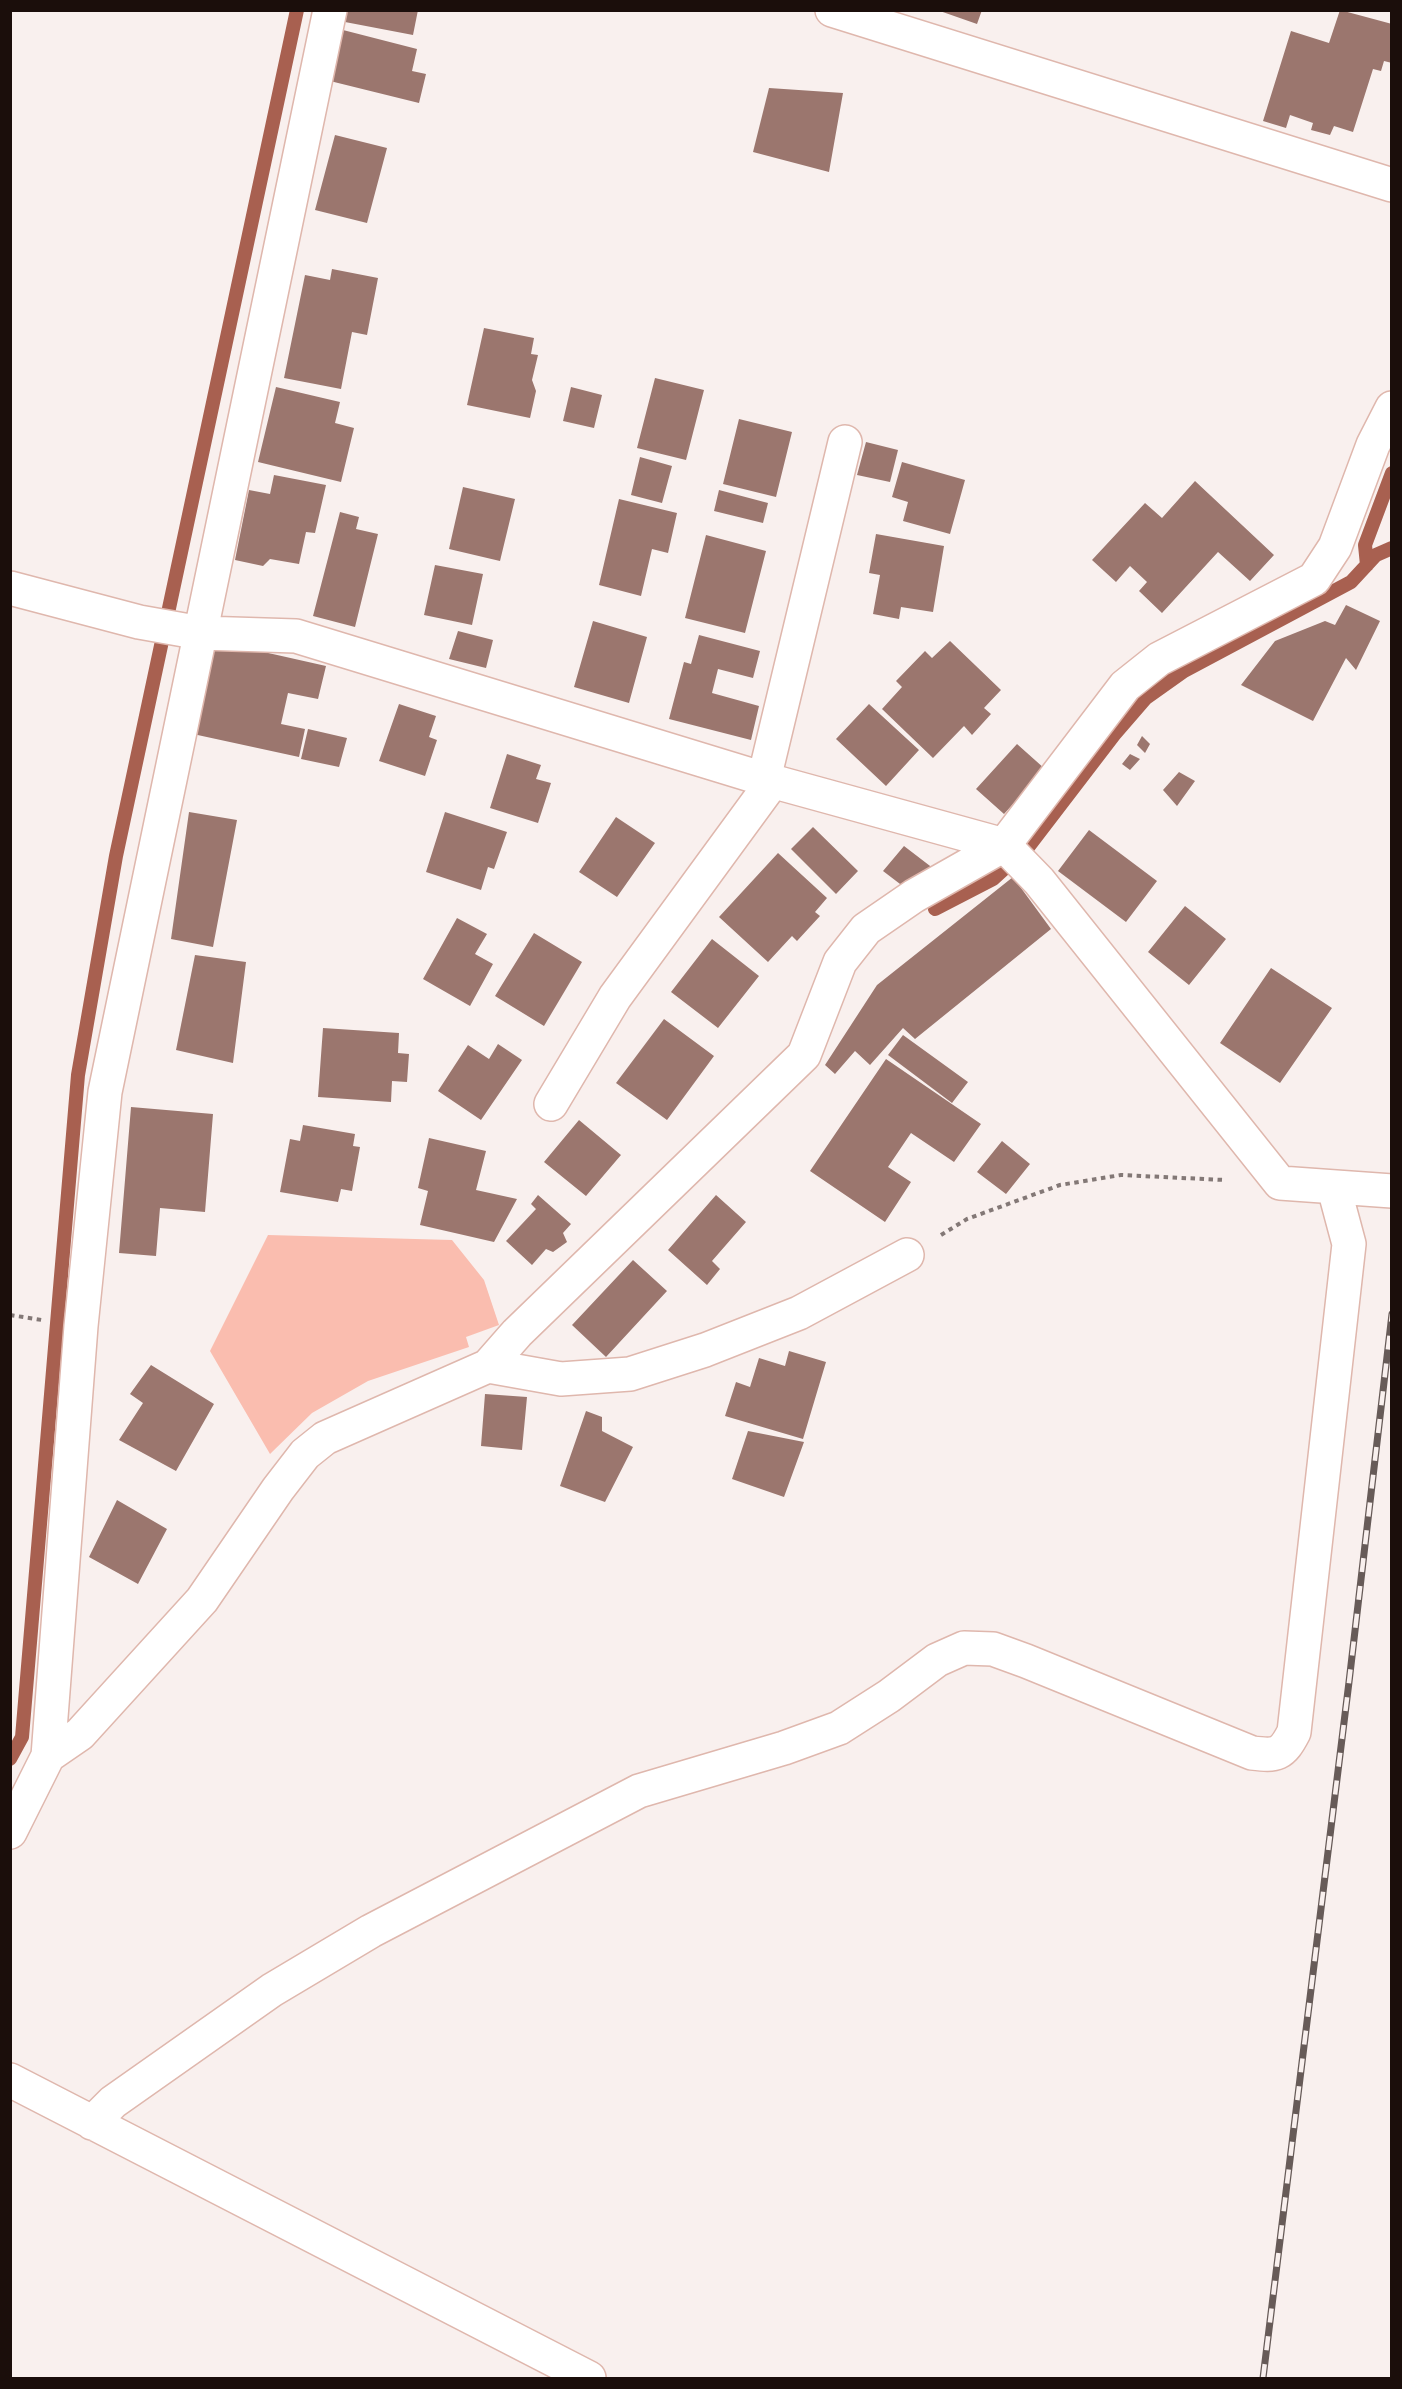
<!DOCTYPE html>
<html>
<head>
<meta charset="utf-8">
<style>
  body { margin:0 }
  #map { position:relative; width:1402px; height:2389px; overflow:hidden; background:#f9f0ee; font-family:"Exo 2",sans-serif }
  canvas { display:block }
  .frame { position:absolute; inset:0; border:12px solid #1b0e0b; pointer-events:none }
</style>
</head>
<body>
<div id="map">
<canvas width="1402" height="2389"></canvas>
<div class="frame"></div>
</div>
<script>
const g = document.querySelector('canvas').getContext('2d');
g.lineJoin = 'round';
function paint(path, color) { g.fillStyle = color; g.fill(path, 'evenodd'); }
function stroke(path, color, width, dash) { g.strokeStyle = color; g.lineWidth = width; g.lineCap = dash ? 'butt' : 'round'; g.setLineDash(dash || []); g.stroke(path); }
paint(new Path2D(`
  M268 1235 452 1240 484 1280 499 1325 466 1337 469 1347 368 1381 312 1413 270 1454 210 1351Z`), '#fabdaf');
stroke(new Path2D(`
  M1367 565 1365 545 1392 473
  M935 909 993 879 1029 846 1114 735 1146 698 1184 671 1351 582 1376 555 1392 548
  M10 1759 22 1737 78 1075 116 856 297 10`), '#a86050', 14);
paint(new Path2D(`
  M347 10H418L413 35 345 22Z
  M937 10H982L977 24Z
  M1340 10 1392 24V63L1384 61 1381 71 1373 69 1353 132 1334 126 1330 135 1311 130 1313 123 1290 115 1286 128 1263 121 1291 31 1329 43Z
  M343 30 417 49 412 71 426 74 419 103 330 81Z
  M769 88 843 93 829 172 753 152Z
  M335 135 387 148 367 223 315 210Z
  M332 269 378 278 367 335 352 332 341 389 284 378 305 275 330 280Z
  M484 328 534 338 531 354 538 355 532 380 536 391 530 418 467 405Z
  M655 378 704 390 686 460 637 448Z
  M276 387 340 402 335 423 354 428 341 482 258 462Z
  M571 387 602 395 594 428 563 421Z
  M739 419 792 432 776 497 723 484Z
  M866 442 898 450 890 482 857 475Z
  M640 457 672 466 662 503 631 495Z
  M902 462 965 480 950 534 903 521 908 502 892 497Z
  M274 475 326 485 315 533 306 532 299 564 270 559 263 566 235 560 249 490 270 494Z
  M1195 481 1274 555 1250 581 1218 552 1162 613 1139 591 1147 582 1130 566 1116 582 1092 560 1145 503 1162 518Z
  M463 487 515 499 500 561 449 549Z
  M719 490 768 503 763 523 714 511Z
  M619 499 677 513 668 553 652 549 641 596 599 585Z
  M340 512 359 517 356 529 378 534 355 627 313 616Z
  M876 534 944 546 933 612 901 607 899 619 873 614 880 575 869 573Z
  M706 535 766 551 745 633 685 618Z
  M435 565 483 574 472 625 424 615Z
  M1346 605 1380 621 1356 670 1346 658 1313 721 1241 685 1275 641 1325 621 1335 625Z
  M593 621 647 637 629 703 574 687Z
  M458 631 493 640 486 668 449 659Z
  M699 635 760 651 753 678 718 669 712 693 759 706 751 740 669 719 684 662 691 664Z
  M215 641 326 666 318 699 288 693 281 724 305 729 299 757 193 734Z
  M950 641 1001 690 984 708 991 714 972 735 964 726 933 758 882 709 902 687 896 681 925 651 932 658Z
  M399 704 436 716 429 737 437 740 425 776 379 761Z
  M869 704 919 750 886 786 836 739Z
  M308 729 347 738 339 767 301 759Z
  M1142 736 1150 744 1145 753 1137 745Z
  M1017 744 1045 769 1004 814 976 789Z
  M507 754 541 765 536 779 551 783 538 823 490 808Z
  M1130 754 1140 759 1130 770 1122 764Z
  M1179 772 1195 781 1177 806 1163 790Z
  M189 812 237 820 213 947 171 939Z
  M445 812 507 832 494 869 488 867 481 890 426 872Z
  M616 817 655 843 617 897 579 872Z
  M813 827 858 871 836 894 791 849Z
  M1089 830 1157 881 1126 922 1058 871Z
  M904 846 934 869 904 887 883 871Z
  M778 853 827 898 815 912 820 916 797 941 792 936 768 962 719 917Z
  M1013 877 1051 929 915 1039 903 1028 870 1065 855 1051 835 1074 825 1065 877 985Z
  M1185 906 1226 939 1189 985 1148 952Z
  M457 918 487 934 475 954 493 964 470 1006 423 979Z
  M534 933 582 962 544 1026 495 996Z
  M712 939 759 976 718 1028 671 992Z
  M195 955 246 962 233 1063 176 1050Z
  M1271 968 1332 1008 1280 1083 1220 1043Z
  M664 1019 714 1056 667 1120 616 1083Z
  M323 1028 399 1033 398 1053 409 1054 407 1082 392 1081 391 1102 318 1097Z
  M903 1035 968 1082 952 1103 888 1055Z
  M498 1044 522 1060 481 1120 438 1091 468 1045 489 1059Z
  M886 1059 981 1124 954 1162 911 1133 888 1167 911 1182 885 1222 810 1171Z
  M131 1107 213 1114 205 1212 160 1208 156 1256 119 1253Z
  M579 1120 621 1155 586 1196 544 1162Z
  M303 1125 355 1134 353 1146 360 1147 352 1191 341 1189 338 1202 280 1192 290 1139 300 1141Z
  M429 1138 486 1151 476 1190 517 1199 494 1242 420 1225 428 1191 418 1188Z
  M1002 1141 1030 1164 1006 1194 977 1172Z
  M538 1195 571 1224 563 1233 567 1242 553 1252 546 1249 532 1265 506 1241 536 1209 531 1204Z
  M716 1195 746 1222 712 1261 720 1269 707 1285 668 1250Z
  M633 1260 667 1291 606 1357 572 1325Z
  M789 1351 826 1362 803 1439 725 1416 736 1382 750 1387 759 1358 785 1366Z
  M151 1365 214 1404 176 1471 119 1440 143 1403 130 1394Z
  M485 1394 527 1397 522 1450 481 1446Z
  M586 1411 602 1417V1431L633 1447 605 1502 560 1486Z
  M748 1431 804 1442 784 1497 732 1479Z
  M117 1500 167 1529 138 1584 89 1557Z`), '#9b766e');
const minor = new Path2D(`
  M832 10 1392 185
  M10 588 139 622 201 633 296 636 764 779 1004 845 1039 881 1280 1183 1392 1191
  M764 779 845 442
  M551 1104 615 997 773 781
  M488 1366 517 1333 804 1055 840 962 866 929 914 896 1004 845 1125 686 1159 659 1314 579 1335 547 1373 445 1392 408
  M48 1756 80 1734 202 1600 278 1489 305 1454 325 1438 488 1366 561 1379 630 1374 705 1350 799 1313 907 1255
  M10 1832 48 1756 81 1326 105 1092 330 10
  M10 2080 589 2378
  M92 2123 113 2102 272 1990 371 1931 639 1791 784 1748 839 1728 889 1696 937 1660 964 1648 993 1649 1026 1661 1252 1753C1277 1756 1282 1755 1294 1732L1349 1244 1334 1188`);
stroke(minor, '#dfb7ad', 36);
stroke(new Path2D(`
  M941 1235 967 1219 1060 1185 1121 1175 1225 1180
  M10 1315 42 1320`), '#837876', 4, [4.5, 4.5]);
stroke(minor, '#fff', 33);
const rail = new Path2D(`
  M1263 2378 1349 1682 1392 1314`);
stroke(rail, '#675b58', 7);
stroke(rail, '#f9f0ee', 4.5, [14]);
</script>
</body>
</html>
